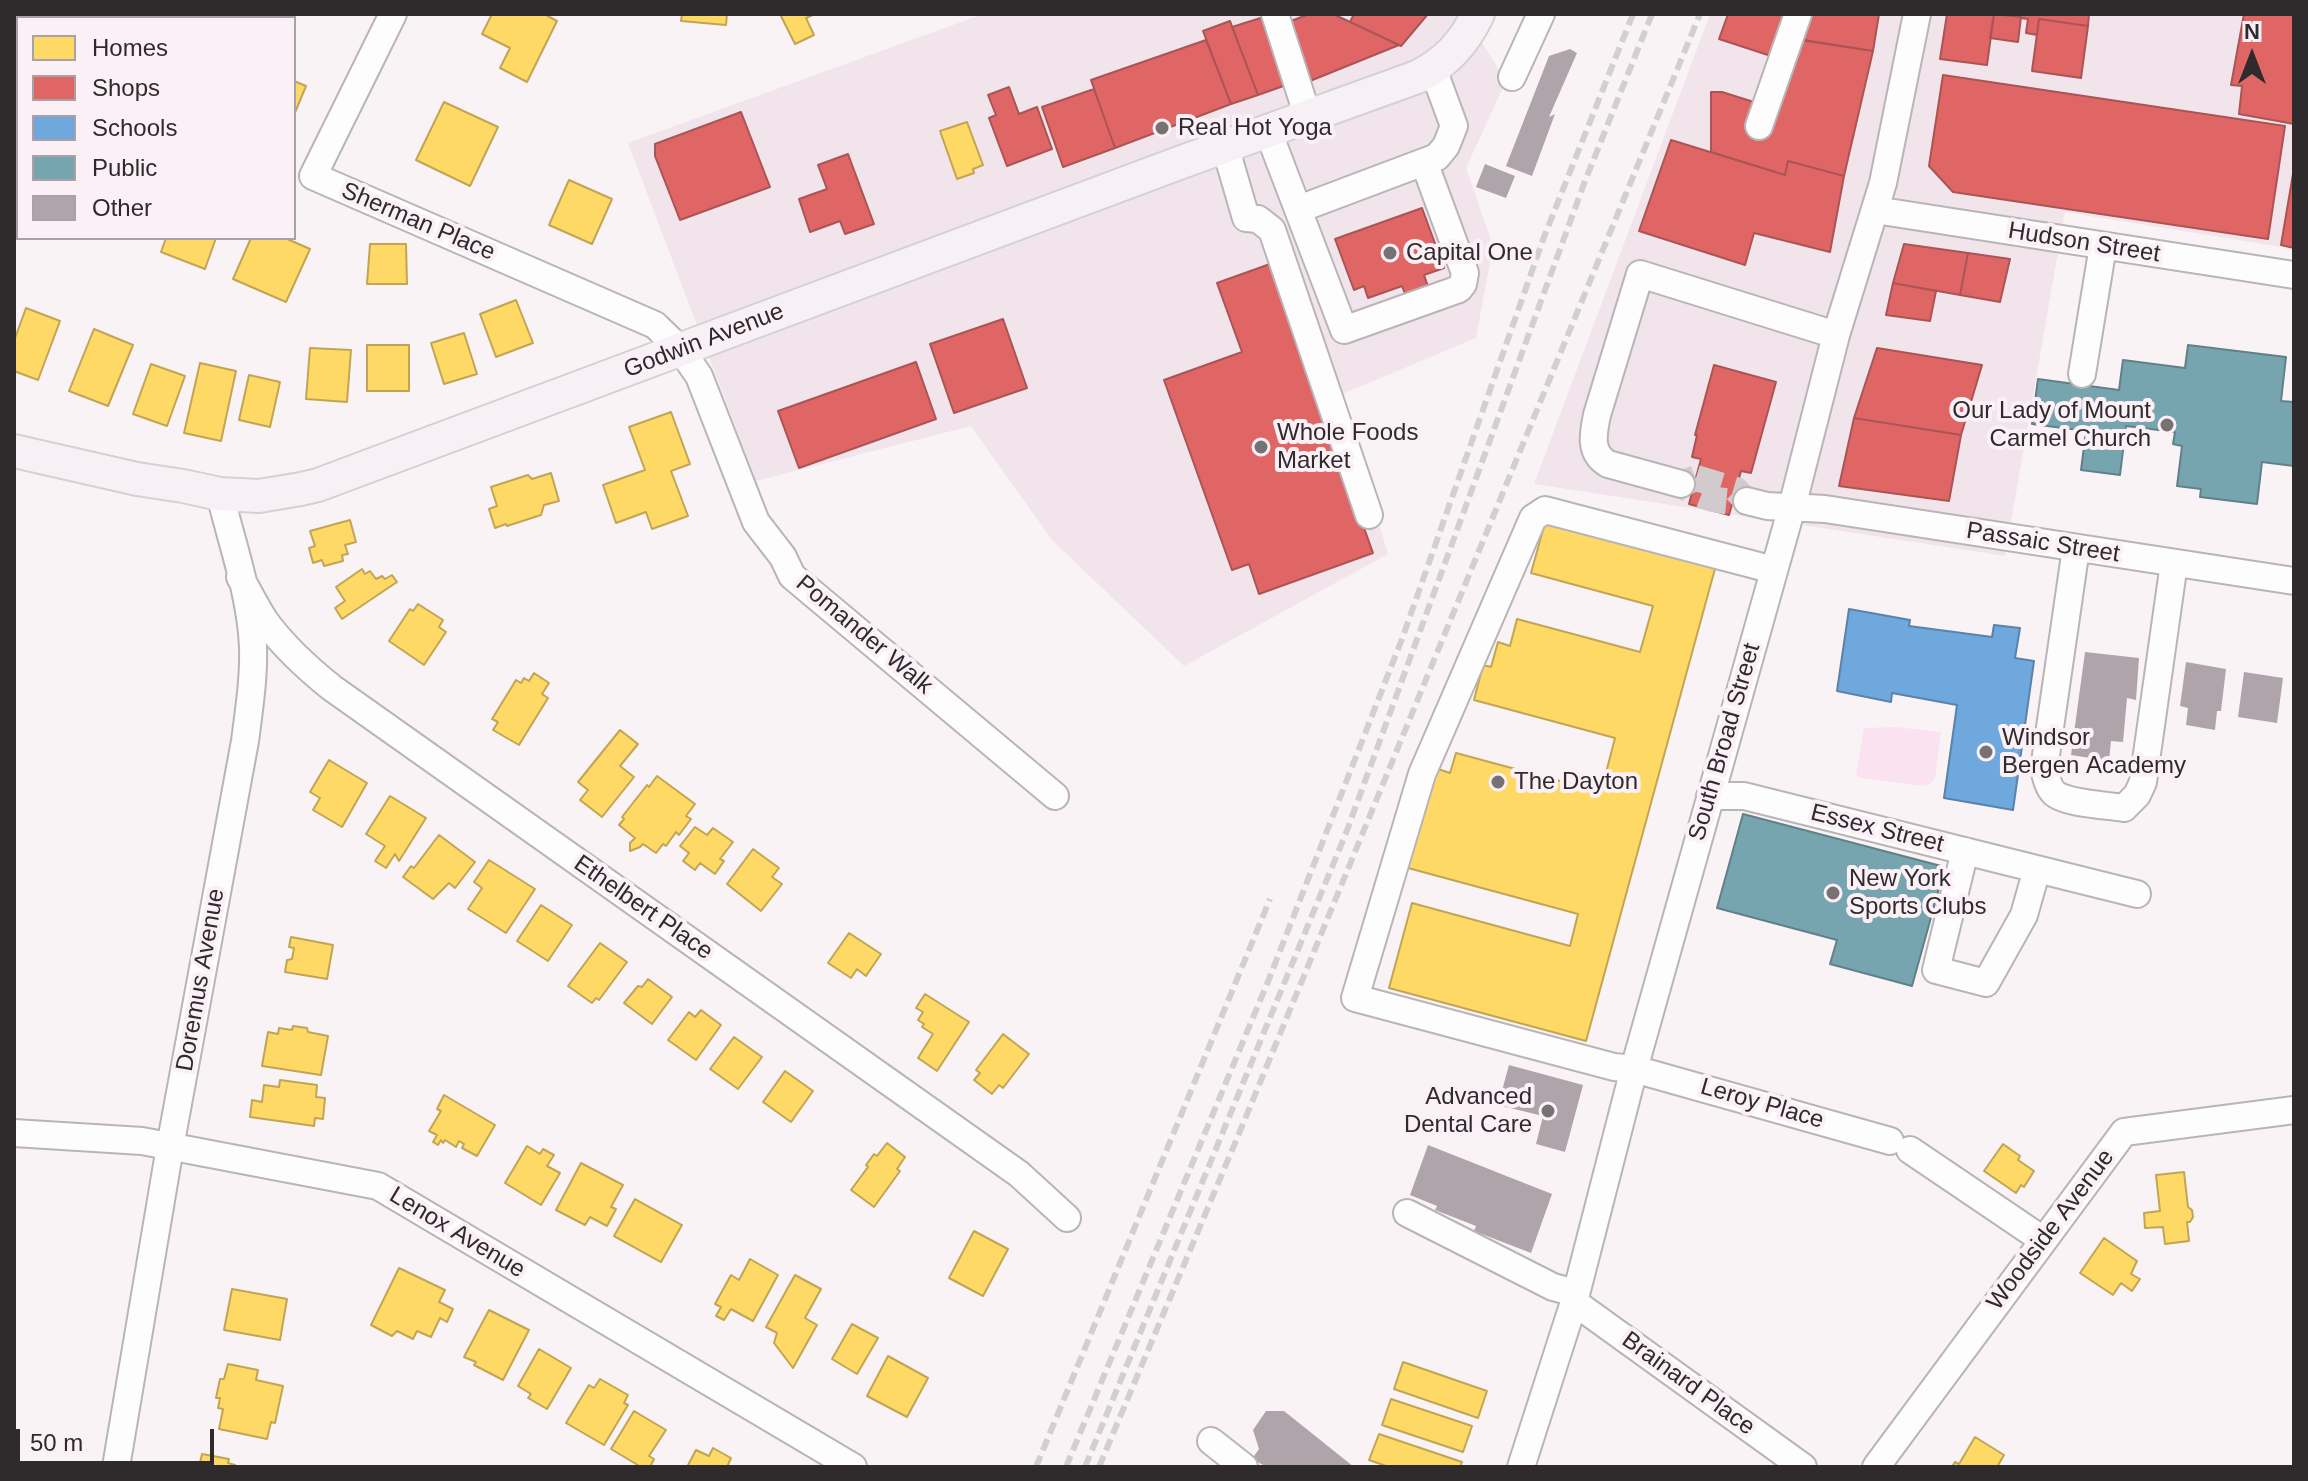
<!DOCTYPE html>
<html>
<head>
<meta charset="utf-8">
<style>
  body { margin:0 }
  #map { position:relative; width:2308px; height:1481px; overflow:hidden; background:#f9f3f6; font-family:Helvetica,sans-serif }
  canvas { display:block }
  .frame { position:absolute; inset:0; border:16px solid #2f2b2d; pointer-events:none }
  .legend { position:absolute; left:16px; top:16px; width:280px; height:224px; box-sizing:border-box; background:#fcf0f7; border:2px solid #aaa1a6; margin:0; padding:10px 14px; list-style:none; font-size:24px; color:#2f2b2d }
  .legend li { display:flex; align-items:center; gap:16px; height:40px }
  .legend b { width:40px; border:2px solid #aaa1a6 }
  .north { position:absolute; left:2212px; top:16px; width:80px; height:80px; -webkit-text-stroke:6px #fcf0f7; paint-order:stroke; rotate:0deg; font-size:22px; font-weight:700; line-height:32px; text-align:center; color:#2f2b2d }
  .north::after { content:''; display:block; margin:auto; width:28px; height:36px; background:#2f2b2d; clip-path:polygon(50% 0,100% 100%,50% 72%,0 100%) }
  .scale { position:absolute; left:16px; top:1429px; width:198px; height:36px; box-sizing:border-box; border:4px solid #2f2b2d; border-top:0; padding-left:10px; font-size:24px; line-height:28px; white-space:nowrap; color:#2f2b2d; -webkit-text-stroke:6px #fcf0f7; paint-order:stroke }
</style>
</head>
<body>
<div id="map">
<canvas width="2308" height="1481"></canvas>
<div class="frame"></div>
<ul class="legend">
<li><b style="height:22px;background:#ffd966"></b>Homes</li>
<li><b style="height:22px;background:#e06666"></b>Shops</li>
<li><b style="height:22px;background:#6fa8dc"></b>Schools</li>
<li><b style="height:22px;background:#76a5af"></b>Public</li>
<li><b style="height:22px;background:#b0a4ab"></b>Other</li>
</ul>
<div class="north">N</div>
<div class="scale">50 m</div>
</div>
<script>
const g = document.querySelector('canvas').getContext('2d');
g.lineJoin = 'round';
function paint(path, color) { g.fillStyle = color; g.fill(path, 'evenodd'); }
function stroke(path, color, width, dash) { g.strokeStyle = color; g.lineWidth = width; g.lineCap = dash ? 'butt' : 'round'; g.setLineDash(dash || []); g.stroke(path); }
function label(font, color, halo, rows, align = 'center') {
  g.font = font + ' Helvetica,sans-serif'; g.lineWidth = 8; g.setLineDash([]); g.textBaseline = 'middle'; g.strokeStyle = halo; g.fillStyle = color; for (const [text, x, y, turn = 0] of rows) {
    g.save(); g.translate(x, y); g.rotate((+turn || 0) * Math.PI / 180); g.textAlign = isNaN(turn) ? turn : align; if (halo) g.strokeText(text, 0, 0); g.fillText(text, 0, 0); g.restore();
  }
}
paint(new Path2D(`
  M983 14H1464L1506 81 1466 168 1493 246 1476 338 1340 395 1388 554 1184 666 1053 541 971 426 756 481 628 143Z
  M1710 14H2294V249L2065 212 2005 556 1534 484Z`), '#f1e4eb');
paint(new Path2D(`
  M1896 727 1941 732 1935 778 1930 784 1924 786 1861 778 1856 775 1864 728Z`), '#fae2f0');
const homes = new Path2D(`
  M77 14H129L127 18H75Z
  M492 14H544L557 21 527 82 500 68 510 48 482 34Z
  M682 14H727L726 25 681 21Z
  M780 14H815L806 18 814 35 795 44Z
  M294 81 306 86 294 115Z
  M444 102 498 127 470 186 416 160Z
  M967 122 983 165 973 169 974 173 957 179 940 131Z
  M14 126 18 128V147L14 157Z
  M569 180 612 199 592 244 549 225Z
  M166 238H216L205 269 161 252Z
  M251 238H285L310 249 286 302 233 279Z
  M370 244H406L407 284H367Z
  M516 300 533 343 496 357 480 314Z
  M26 308 60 321 38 380 14 371V341Z
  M94 329 133 345 108 406 69 391Z
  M464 333 477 374 444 384 431 343Z
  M367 345H409V391H367Z
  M310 348 351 350 347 402 306 399Z
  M200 363 236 371 221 441 184 433Z
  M151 364 185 376 167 426 133 414Z
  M249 375 280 382 270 427 239 420Z
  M671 412 690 464 671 471 688 516 652 529 646 512 616 523 603 485 645 470 629 427Z
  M551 473 559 501 544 505 541 515 507 526 506 524 495 528 489 509 497 506 491 487 528 475 532 479Z
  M1546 519 1716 565 1586 1041 1389 988 1412 903 1570 946 1578 914 1408 868 1435 768 1450 773 1456 753 1601 792 1615 738 1474 700 1483 665 1491 667 1498 642 1510 646 1517 619 1640 652 1653 606 1531 573Z
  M350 520 356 542 345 545 348 554 342 555 343 561 324 566 322 560 313 563 309 548 315 546 310 531Z
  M362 569 365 574 370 571 376 579 382 576 385 579 392 575 397 582 342 619 335 608 345 601 336 587Z
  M418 604 443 620 439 627 446 632 424 665 389 641 410 609 413 611Z
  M534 673 549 683 542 694 548 698 519 745 493 730 498 722 492 719 516 680 521 683 524 678 529 681Z
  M620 730 638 744 620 766 634 777 602 817 580 800 588 790 578 782Z
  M329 760 367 783 342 827 313 810 320 798 310 792Z
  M657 776 695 804 686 816 691 819 679 835 676 832 666 846 663 844 656 853 643 844 640 847 630 851V843L635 838 619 825 624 819 622 817 647 785 649 787Z
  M390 796 426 818 399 861 395 854 386 868 375 861 385 846 366 834Z
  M695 827 707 835 713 828 733 842 720 859 724 861 715 874 700 863 695 870 683 861 689 853 680 846Z
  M439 835 475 862 455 888 449 883 433 899 403 877 411 866 414 868Z
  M753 849 779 868 772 877 782 884 761 911 727 884Z
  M489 860 535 889 506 933 468 909 482 888 474 882Z
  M541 905 572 925 548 961 517 941Z
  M849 933 881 954 866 976 857 969 851 978 828 963Z
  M291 937 333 945 327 979 285 972 287 960 292 959 294 948 289 947Z
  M600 943 627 962 599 1000 596 998 592 1003 568 986Z
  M648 979 672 997 652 1024 624 1003 638 986 642 987Z
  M925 994 969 1022 937 1071 918 1058 933 1034 922 1027 924 1024 918 1020 923 1012 916 1008Z
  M701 1010 721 1025 696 1060 668 1040 689 1012 695 1017Z
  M293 1026 307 1028 308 1032 328 1036 321 1075 262 1066 268 1032 278 1034 279 1028 292 1030Z
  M1003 1034 1029 1054 1003 1088 999 1085 992 1094 974 1080 980 1073 976 1070Z
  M734 1037 762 1057 738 1089 710 1069Z
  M785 1071 813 1091 791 1122 763 1102Z
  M280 1080 317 1085 316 1097 325 1098 323 1119 315 1118 314 1126 250 1117 252 1100 262 1102 264 1085 279 1087Z
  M444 1095 495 1125 477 1156 462 1148 464 1144 459 1141 456 1147 445 1140 443 1143 441 1140 438 1145 433 1142 437 1135 429 1131 441 1111 437 1109Z
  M887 1143 905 1157 897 1169 900 1171 874 1207 851 1190 868 1167 866 1165 874 1154 877 1156Z
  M2003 1144 2020 1156 2018 1160 2034 1171 2024 1187 2021 1185 2016 1193 1984 1171Z
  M527 1146 540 1154 543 1149 554 1155 547 1166 560 1173 541 1205 505 1183Z
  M581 1163 623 1185 611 1207 616 1209 607 1226 590 1217 585 1225 556 1210Z
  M2184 1172 2188 1207 2192 1210 2193 1217 2190 1222H2187L2189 1241 2165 1244 2163 1227 2145 1228 2144 1213 2160 1211 2156 1175Z
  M635 1199 682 1225 661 1262 614 1236Z
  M974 1231 1008 1249 983 1296 949 1278Z
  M2104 1238 2137 1261 2131 1274 2140 1279 2132 1291 2121 1283 2113 1295 2080 1273Z
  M750 1259 778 1275 753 1321 731 1309 724 1320 716 1316 721 1307 715 1304 731 1275 739 1280Z
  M399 1268 445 1290 439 1302 453 1309 447 1322 440 1318 431 1337 417 1331 413 1339 397 1331 392 1336 371 1325Z
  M795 1275 821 1289 805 1318 817 1325 793 1368 774 1343 777 1333 766 1327Z
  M232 1289 287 1299 280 1340 224 1330Z
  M489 1310 529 1330 503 1380 474 1365 476 1362 464 1357Z
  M852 1324 878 1338 857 1374 832 1359Z
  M539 1349 571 1368 547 1409 528 1398 531 1394 518 1386Z
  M888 1356 928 1378 907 1417 867 1396Z
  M1403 1362 1487 1391 1478 1418 1394 1389Z
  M228 1364 258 1370 256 1380 283 1386 275 1423 271 1422 267 1439 219 1429 223 1409 218 1408 220 1398H216L220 1379H224Z
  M600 1379 628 1395 624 1403 628 1405 604 1445 566 1423 589 1385 594 1388Z
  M1391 1399 1472 1426 1463 1452 1382 1425Z
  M634 1411 666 1430 649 1456 654 1459 650 1467H641L611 1449Z
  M1379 1434 1462 1462 1460 1467H1389L1369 1460Z
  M1975 1437 2004 1455 1997 1467H1952L1955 1462 1959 1464Z
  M713 1448 731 1458 727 1467H687L696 1450 709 1456Z
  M202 1454 229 1459 228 1463 235 1465V1467H199Z`);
paint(homes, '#ffd966');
stroke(homes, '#c1a555', 2);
const shops = new Path2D(`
  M1309 14H1333L1399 45 1305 83 1281 25Z
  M1354 14H1428L1401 46 1350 22Z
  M1728 14H1789L1774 57 1719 39Z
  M1805 14H1879L1873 51 1798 39Z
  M1947 14H1994L1987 65 1940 59Z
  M1994 14 2021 17 2018 42 1990 38Z
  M2021 14H2089L2088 26 2039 19 2037 35 2026 33 2028 19 2021 18Z
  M2244 14H2294V124L2239 114 2242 86 2231 85Z
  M1267 16 1289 84 1258 95 1232 27Z
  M2039 19 2088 26 2081 78 2032 71Z
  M1230 21 1258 95 1231 104 1203 31Z
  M1793 39 1873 51 1844 176 1788 161 1785 175 1711 152V92H1722L1760 104Z
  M1206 40 1231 104 1115 148 1091 80Z
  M1943 75 2285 126 2268 239 1953 192 1929 166Z
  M1009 87 1019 114 1037 107 1052 149 1007 166 989 118 996 115 988 95Z
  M1094 89 1115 148 1063 167 1042 107Z
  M741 112 770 187 680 220 655 156V144Z
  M1671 140 1785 175 1788 161 1844 176 1830 252 1754 233 1745 265 1639 231Z
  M848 154 874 224 845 234 840 221 810 232 799 199 827 189 818 165Z
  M2294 168V248L2281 245Z
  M1422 208 1444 268 1424 275 1432 298 1413 314 1402 286 1368 298 1364 286 1354 290 1335 239Z
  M1904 244 1968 253 1960 295 1893 283Z
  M1968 253 2010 259 2000 302 1960 295Z
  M1270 264 1373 553 1259 594 1249 564 1232 570 1164 380 1242 352 1217 283Z
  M1893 283 1936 291 1930 321 1886 315Z
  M1003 319 1027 388 954 413 930 344Z
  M1877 348 1982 365 1961 435 1854 418Z
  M916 362 936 419 799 468 778 411Z
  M1714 365 1776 382 1751 473 1741 471 1729 515 1689 504 1701 459 1692 457 1697 435H1695Z
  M1854 418 1961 435 1949 501 1839 486Z`);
paint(shops, '#e06666');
stroke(shops, '#ab5455', 2);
const schools = new Path2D(`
  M1849 609 1910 620 1909 626 1992 637 1994 625 2020 628 2015 658 2034 661 2013 810 1944 798 1957 705 1892 693 1891 702 1837 691Z`);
paint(schools, '#6fa8dc');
stroke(schools, '#5c82a8', 2);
const public = new Path2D(`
  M2188 345 2286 357 2281 401 2294 402V466L2262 462 2257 504 2200 497 2201 489 2177 486 2182 446 2173 444 2175 432 2126 426 2120 475 2081 470 2086 431 2032 424 2038 379 2119 390 2123 360 2185 368Z
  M1743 814 1945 867 1912 986 1830 964 1837 940 1717 908Z`);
paint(public, '#76a5af');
stroke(public, '#618088', 2);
paint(new Path2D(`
  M1570 49 1577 53 1549 117 1555 114 1532 176 1506 166 1549 56Z
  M1485 164 1515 176 1506 198 1476 187Z
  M2085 652 2139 658 2136 700 2127 698 2123 742 2111 741 2109 761 2071 755Z
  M2186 662 2226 669 2221 711H2217L2215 730 2186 725 2188 708 2180 706Z
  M2244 672 2283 678 2277 723 2238 717Z
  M1509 1065 1583 1085 1565 1152 1536 1144 1543 1116 1498 1105Z
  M1428 1145 1552 1194 1531 1253 1474 1231 1476 1226 1435 1210 1437 1206 1410 1195Z
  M1266 1411H1284L1354 1467H1267L1252 1459 1259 1449 1253 1430Z`), '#b0a4ab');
stroke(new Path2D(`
  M1696 478 1736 490 1747 501C1725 504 1699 498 1681 484Z`), '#d1cbce', 26, [26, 13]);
const minor = new Path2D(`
  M393 14 313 176 655 325 681 350 699 376 756 522 783 557 792 576 1055 796
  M1275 14 1308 117
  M1512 77 1541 14
  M1759 126 1798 14
  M1268 131 1344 330 1459 289 1463 284 1465 273 1424 162
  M1225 146 1246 218 1258 219 1272 230 1369 515
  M1299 209 1437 157 1446 146 1454 126 1433 69
  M1875 210 2294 275
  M2082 374 2103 246
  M1681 484 1608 464C1589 453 1593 434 1597 415L1640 274 1836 335
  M1747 501 1767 506 1825 509 2294 581
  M2076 548 2044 769C2046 777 2048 787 2054 793 2067 804 2107 805 2124 808L2137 795 2143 782 2174 563
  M1774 570 1545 510 1533 518 1422 774 1355 998 1614 1067 1634 1069 1890 1141
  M240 577C248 591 256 607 265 621 284 647 307 668 332 688L1019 1174 1067 1218
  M1710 796H1744L2137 894
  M1965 851 1936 970 1986 983 2024 915 2037 869
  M14 1133 142 1141 378 1186 853 1467
  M1910 1150 2043 1240
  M1407 1213 1553 1287 1576 1293
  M1574 1302 1803 1467
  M1211 1441 1244 1467
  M116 1467 170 1147 245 741C249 710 254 678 253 647 251 596 232 544 220 494
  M1521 1467 1574 1302 1634 1069 1792 507 1836 335 1883 183 1917 14
  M1876 1467 2124 1132 2294 1110`);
const major = new Path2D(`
  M14 451 137 479 183 486 220 494 259 496 301 489 318 485 1179 163 1417 77C1446 63 1464 43 1478 14`);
stroke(minor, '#b9b5b7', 30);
stroke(major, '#d3d1d2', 36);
stroke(minor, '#fefdfe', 26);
stroke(major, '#f7f1f5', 32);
stroke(new Path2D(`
  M1036 1467 1270 899
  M1066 1467 1269 979 1402 639 1544 237 1633 14
  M1085 1467 1346 833 1585 181 1652 14
  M1099 1467 1238 1136 1700 14`), '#d1cfd0', 6, [12, 6]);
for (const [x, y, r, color] of [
  [1162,128,8,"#767173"],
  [1390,253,8,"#767173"],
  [2167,425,8,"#767173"],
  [1261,447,8,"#767173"],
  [1986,752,8,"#767173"],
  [1498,782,8,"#767173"],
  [1833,893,8,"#767173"],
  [1548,1111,8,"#767173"]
]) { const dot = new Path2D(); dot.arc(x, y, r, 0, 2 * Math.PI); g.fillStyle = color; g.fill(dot); stroke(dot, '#fcf0f7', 3); }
label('24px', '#2f2b2d', '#fcf0f7', [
  ["Real Hot Yoga",1178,128],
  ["Capital One",1406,253],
  ["Our Lady of Mount",2151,411,"right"],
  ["Carmel Church",2151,439,"right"],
  ["Whole Foods",1277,433],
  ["Market",1277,461],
  ["Windsor",2002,738],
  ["Bergen Academy",2002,766],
  ["The Dayton",1514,782],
  ["New York",1849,879],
  ["Sports Clubs",1849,907],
  ["Advanced",1532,1097,"right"],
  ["Dental Care",1532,1125,"right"]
], 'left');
label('24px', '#2f2b2d', '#fcf0f7', [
  ["Sherman Place",418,222,23],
  ["Hudson Street",2084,243,9],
  ["Godwin Avenue",704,341,-21],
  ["Passaic Street",2043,543,9],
  ["Pomander Walk",864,635,40],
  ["South Broad Street",1725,742,-74],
  ["Essex Street",1877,829,14],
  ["Ethelbert Place",643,908,35],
  ["Doremus Avenue",201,980,-80],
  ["Leroy Place",1762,1104,16],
  ["Woodside Avenue",2051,1230,-53],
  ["Lenox Avenue",457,1233,31],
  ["Brainard Place",1688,1384,36]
]);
</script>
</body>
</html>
